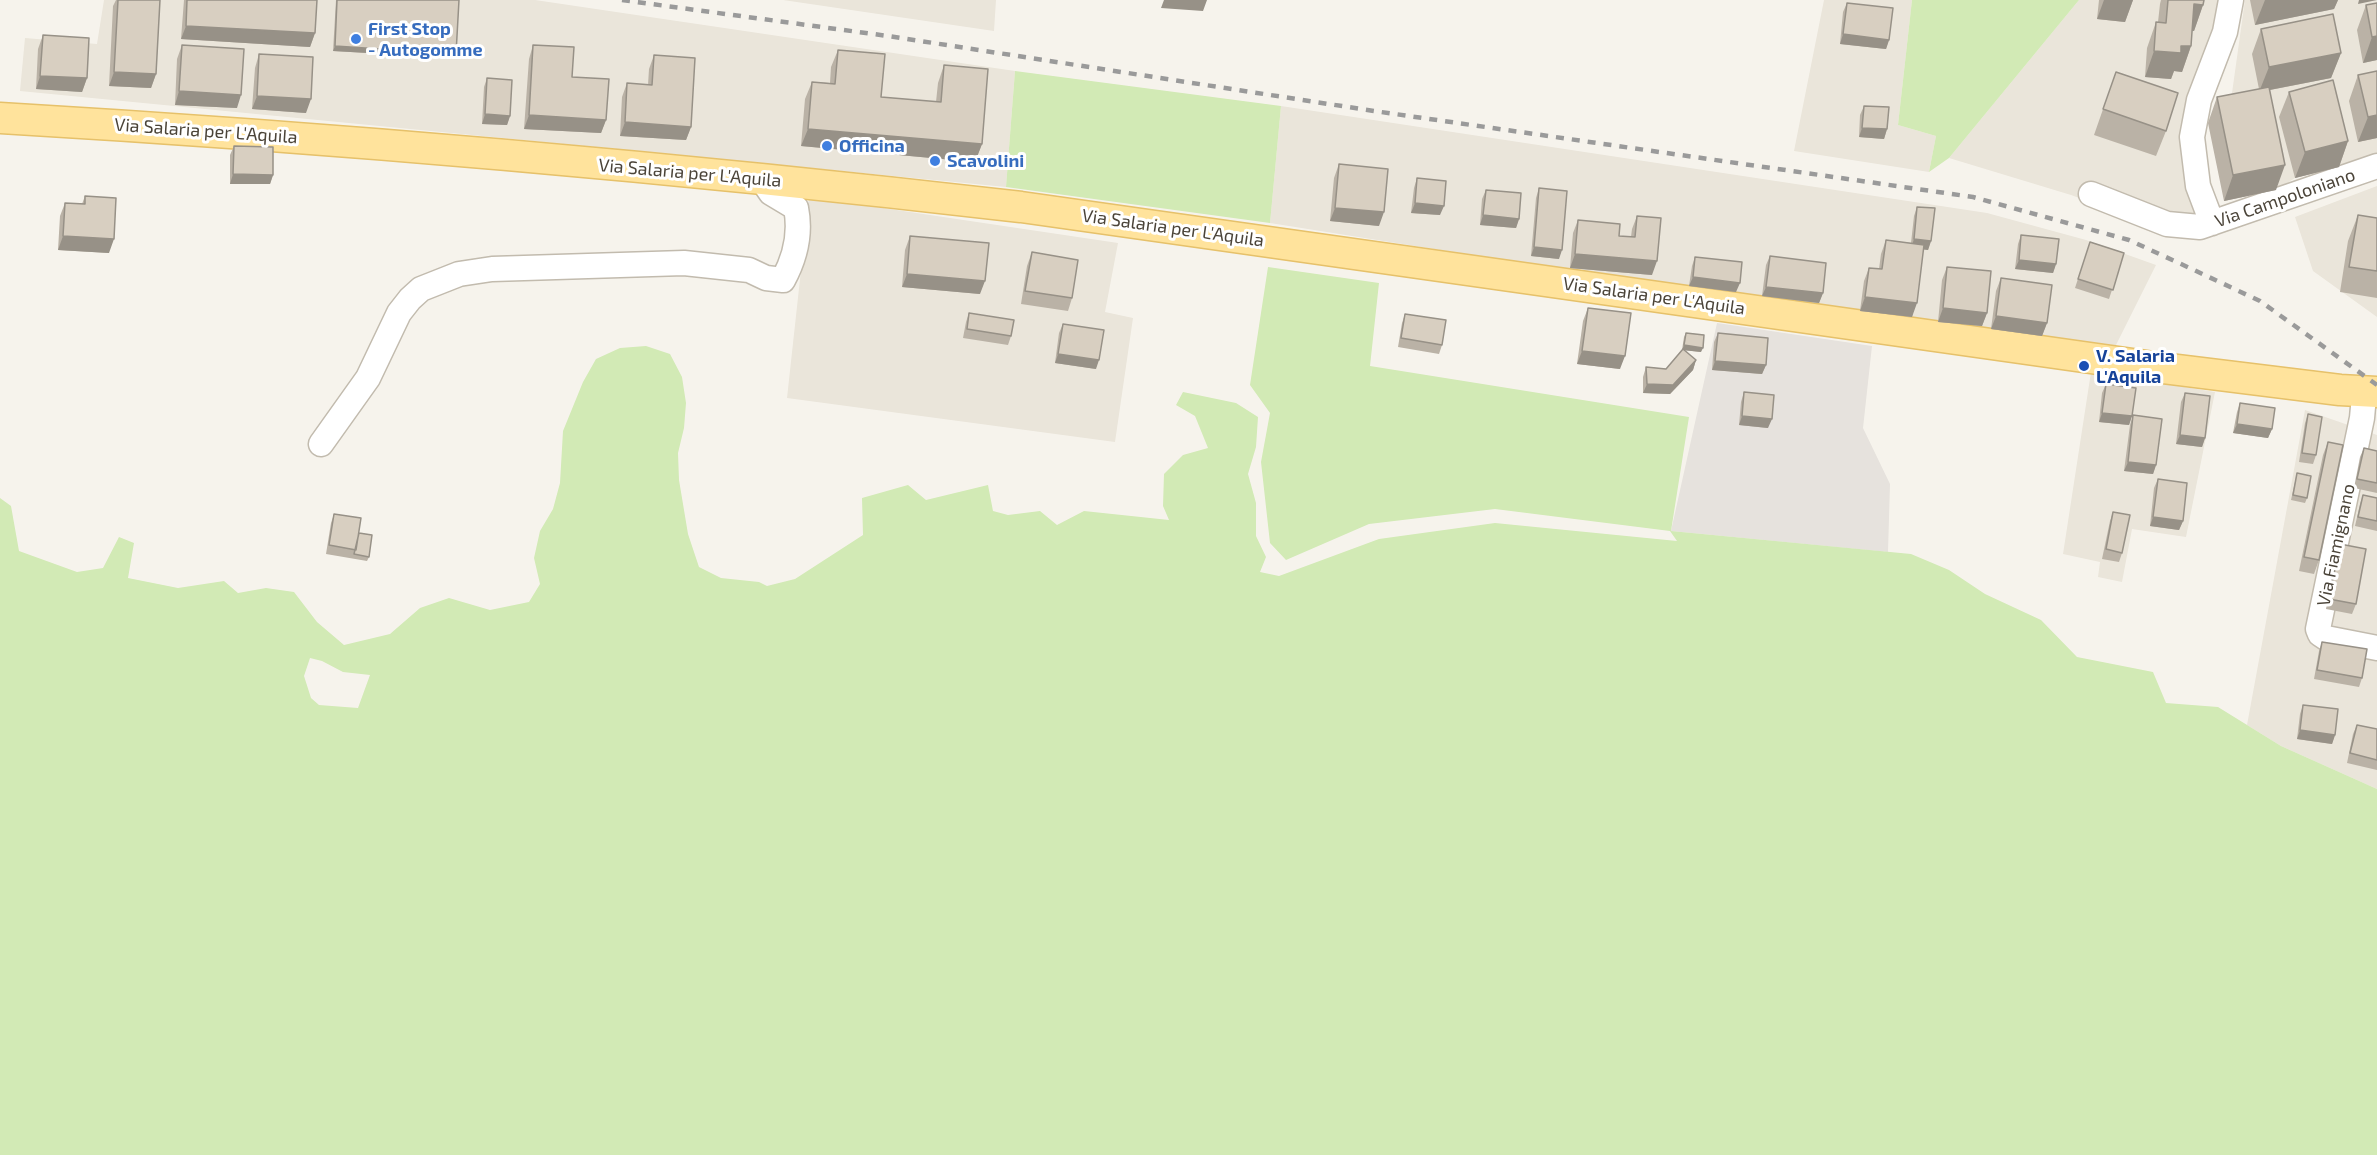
<!DOCTYPE html>
<html>
<head>
<meta charset="utf-8">
<style>
  body { margin:0 }
  canvas { display:block; background:#f6f3ec }
</style>
</head>
<body>
<canvas width="2377" height="1155"></canvas>
<script>
const g = document.querySelector('canvas').getContext('2d');
g.lineJoin = 'round';
function paint(path, color) { g.fillStyle = color; g.fill(path, 'evenodd'); }
function stroke(path, color, width, dash) { g.strokeStyle = color; g.lineWidth = width; g.lineCap = dash ? 'butt' : 'round'; g.setLineDash(dash || []); g.stroke(path); }
function label(font, color, halo, rows, align = 'center') {
  g.font = font + ' "Exo 2",sans-serif'; g.lineWidth = 6; g.setLineDash([]); g.textBaseline = 'middle'; g.strokeStyle = halo; g.fillStyle = color; for (const [text, x, y, turn = 0] of rows) {
    g.save(); g.translate(x, y); g.rotate((+turn || 0) * Math.PI / 180); g.textAlign = isNaN(turn) ? turn : align; if (halo) g.strokeText(text, 0, 0); g.fillText(text, 0, 0); g.restore();
  }
}
paint(new Path2D(`
  M104 0H535L1015 71 1006 187 20 91 25 38 97 44Z
  M783 0H996L994 31Z
  M1824 0H1912L1898 125 1936 136 1929 172 1794 151Z
  M2079 0H2220L2216 27 2190 90 2181 138 2196 213 2183 236 2071 195 1949 158Z
  M2245 0H2377V153L2339 167 2295 178 2276 190 2208 123 2232 93Z
  M1281 106 1987 213 2086 240 2156 265 2114 349 1655 284 1270 223Z
  M2377 186V317L2313 271 2295 217Z
  M809 197 1118 243 1105 312 1133 318 1115 442 787 398Z
  M2091 372 2215 392 2186 537 2132 529 2122 582 2098 577 2100 562 2063 554Z
  M2305 410 2377 435V789L2281 746 2247 725Z`), '#eae5da');
paint(new Path2D(`
  M1717 323 1872 346 1863 428 1890 484 1888 552 1671 531Z`), '#e6e2dd');
paint(new Path2D(`
  M1912 0H2079L1949 158 1929 172 1936 136 1898 125Z
  M1015 71 1281 106 1270 223 1006 187Z
  M1268 267 1379 283 1370 366 1689 417 1671 531 1911 554 1949 570 1985 594 2041 620 2077 657 2153 672 2166 703 2218 707 2281 746 2377 789V1155H0V498L11 506 19 551 77 572 103 568 119 537 134 543 128 578 178 588 224 581 238 593 266 588 294 592 317 622 344 645 390 634 420 608 449 598 490 610 529 602 540 584 534 558 540 531 553 509 560 483 563 431 583 382 596 359 620 348 646 346 670 354 682 377 686 403 684 428 678 453 679 480 688 534 699 567 721 578 759 582 767 586 795 579 863 535 862 498 908 485 926 500 988 485 993 511 1008 515 1040 511 1057 525 1084 511 1169 520 1163 506 1164 474 1183 455 1208 448 1195 416 1176 405 1183 392 1236 403 1258 417 1256 447 1248 474 1256 503V536L1266 557 1260 572 1279 576 1379 539 1495 523 1677 541 1670 531 1495 509 1369 524 1286 560 1270 543 1261 462 1270 413 1250 385ZM310 658 322 661 343 672 370 675 358 708 319 705 311 698 304 676Z`), '#d2eab5');
const minor = new Path2D(`
  M2091 194 2167 224 2200 227 2377 166
  M2212 223 2198 186 2192 137 2199 100 2225 32 2231 0
  M2364 396 2362 418 2318 629 2320 634 2326 638 2377 648
  M321 444 368 378 399 313 410 299 421 289 459 274 492 269 684 263 749 270 766 278 783 280C795 258 801 233 796 208L771 193 762 180`);
const major = new Path2D(`
  M0 118C341 138 681 168 1021 207L2154 367 2340 390 2377 392`);
stroke(minor, '#c2bbae', 27);
stroke(major, '#e6c16a', 33);
stroke(minor, '#fff', 24);
stroke(major, '#ffe39c', 30);
stroke(new Path2D(`
  M622 0 888 36 1374 111 1973 197 2129 240 2194 270 2260 301 2377 385`), '#9a9a9a', 4.5, [8, 8]);
paint(new Path2D(`
  M116 0H160L156 74 151 88 109 86 113 6Z
  M184 0H317L315 33 310 47 181 39Z
  M336 0H459L456 54 455 58 333 51Z
  M2099 0H2133L2125 22 2097 19Z
  M2161 0H2204L2203 5 2194 31 2192 30 2191 46 2182 72 2174 71 2171 79 2145 77 2147 48 2156 22H2158L2160 4Z
  M2250 0H2338L2334 9 2255 25Z
  M1847 3 1889 40 1886 49 1840 44 1843 12Z
  M2377 3V60L2363 63 2357 30 2366 5Z
  M2261 29 2341 53 2331 78 2270 90 2276 190 2224 201 2208 123 2217 97 2259 89 2252 54Z
  M43 35 87 78 82 92 36 89 38 49Z
  M182 45 237 108 175 105 177 59Z
  M533 45 606 120 601 133 524 129 529 59Z
  M838 50 881 97 936 102 938 83 944 65 982 144 975 162 801 146 805 99 812 82 830 83 831 67Z
  M259 54 306 113 252 109 255 68Z
  M654 55 691 127 686 140 620 136 622 97 627 83 648 85 649 69Z
  M2377 71V138L2358 142 2349 101 2358 75Z
  M2116 72 2166 131 2156 156 2094 135Z
  M487 78 510 116 507 125 482 124 484 87Z
  M2289 92 2348 141 2339 167 2295 178 2279 117Z
  M1864 106 1887 129 1884 139 1859 137 1860 115Z
  M234 146 273 175 270 184H230V155Z
  M1339 164 1379 226 1330 221 1334 178Z
  M1417 178 1440 215 1411 213 1414 188Z
  M1539 188 1559 259 1531 256 1536 198Z
  M1486 190 1519 219 1516 228 1480 225 1482 199Z
  M85 196 109 253 58 250 60 216 65 203 82 204Z
  M1917 207 1931 241 1928 250 1923 249 1912 317 1860 311 1864 281 1869 268 1879 269 1881 254 1886 240 1911 243 1914 216Z
  M2358 215 2377 218V298L2340 292 2348 241Z
  M1637 216 1652 275 1570 268 1573 233 1578 220 1619 236 1631 237 1632 229Z
  M2021 235 2056 264 2053 273 2015 269 2018 244Z
  M910 236 980 294 902 287 905 250Z
  M2090 242 2124 253 2109 299 2075 288Z
  M1032 252 1072 298 1068 311 1021 304 1027 266Z
  M1770 256 1823 293 1819 303 1762 296 1766 265Z
  M1695 257 1736 292 1689 286 1692 266Z
  M1947 267 1987 313 1982 326 1938 322 1942 280Z
  M2001 278 2047 323 2042 336 1991 329 1996 291Z
  M1588 308 1620 369 1577 364 1583 321Z
  M969 313 1011 336 1008 345 963 338 966 322Z
  M1405 314 1442 345 1439 354 1398 347 1402 323Z
  M1063 324 1096 369 1055 363 1059 333Z
  M1686 333 1701 352 1683 350 1696 360 1693 370 1670 394 1643 393V377L1646 367 1666 369 1682 350 1684 337Z
  M1718 333 1766 365 1762 374 1712 370 1714 342Z
  M2106 384 2132 416 2129 425 2099 422 2102 393Z
  M1744 392 1768 428 1739 425 1741 402Z
  M2185 393 2205 438 2202 447 2176 444 2181 402Z
  M2240 403 2272 429 2268 438 2233 433 2237 412Z
  M2308 414 2316 455 2313 464 2299 462 2305 423Z
  M2133 415 2156 465 2153 474 2124 471 2130 425Z
  M2328 442 2319 560 2314 574 2299 571 2323 455Z
  M2364 448 2377 451V493L2354 488 2360 457Z
  M2297 473 2307 498 2305 503 2291 500Z
  M2158 479 2183 521 2179 530 2150 526 2154 488Z
  M2363 495 2377 498V531L2355 526 2360 504Z
  M2113 512 2122 553 2119 562 2102 559 2110 521Z
  M334 514 359 533 369 557 367 561 326 554 331 523Z
  M2340 544 2356 604 2352 614 2326 609 2336 553Z
  M2322 642 2362 678 2359 687 2314 679 2319 651Z
  M2303 705 2335 735 2332 744 2297 739 2300 714Z
  M2357 725 2377 729V770L2347 763 2353 734Z`), '#bab2a6');
paint(new Path2D(`
  M1164 0H1207L1203 11 1161 8Z
  M2104 0H2133L2125 22 2097 19Z
  M2265 0H2338L2334 9 2255 25Z
  M2359 0H2377L2358 4Z
  M2194 4 2203 5 2194 31 2185 30Z
  M186 26 315 33 310 47 181 39Z
  M1843 34 1889 40 1886 49 1840 44Z
  M2377 36V60L2363 63 2372 37Z
  M335 46 456 54 455 58 333 51Z
  M2181 46H2191L2182 72 2174 71 2171 79 2145 77 2154 51Z
  M2341 53 2331 78 2259 92 2269 67Z
  M114 72 156 74 151 88 109 86Z
  M40 76 87 78 82 92 36 89Z
  M179 91 241 95 237 108 175 105Z
  M257 96 311 99 306 113 252 109Z
  M485 114 510 116 507 125 482 124Z
  M529 115 606 120 601 133 524 129Z
  M2377 115V138L2358 142 2368 117Z
  M625 122 691 127 686 140 620 136Z
  M1862 128 1887 129 1884 139 1859 137Z
  M808 129 982 144 975 162 801 146Z
  M2348 141 2339 167 2295 178 2305 152Z
  M2285 165 2276 190 2224 201 2233 175Z
  M233 174 273 175 270 184H230Z
  M1415 203 1444 206 1440 215 1411 213Z
  M1335 208 1384 212 1379 226 1330 221Z
  M1483 215 1519 219 1516 228 1480 225Z
  M63 236 114 239 109 253 58 250Z
  M1914 239 1931 241 1928 250 1911 248Z
  M1534 247 1562 250 1559 259 1531 256Z
  M1575 254 1657 261 1652 275 1570 268Z
  M2019 260 2056 264 2053 273 2015 269Z
  M907 274 985 281 980 294 902 287Z
  M1693 277 1740 283 1736 292 1689 286Z
  M1766 287 1823 293 1819 303 1762 296Z
  M1865 297 1917 303 1912 317 1860 311Z
  M1943 308 1987 313 1982 326 1938 322Z
  M1996 316 2047 323 2042 336 1991 329Z
  M1684 345 1703 348 1701 352 1682 350Z
  M1582 351 1625 356 1620 369 1577 364Z
  M1058 354 1099 360 1096 369 1055 363Z
  M1696 360 1693 370 1670 394 1643 393 1647 384Z
  M1715 361 1766 365 1762 374 1712 370Z
  M2102 413 2132 416 2129 425 2099 422Z
  M1742 416 1772 419 1768 428 1739 425Z
  M2237 424 2272 429 2268 438 2233 433Z
  M2180 435 2205 438 2202 447 2176 444Z
  M2128 462 2156 465 2153 474 2124 471Z
  M2153 517 2183 521 2179 530 2150 526Z
  M2300 730 2335 735 2332 744 2297 739Z`), '#979187');
const building = new Path2D(`
  M118 0H160L156 74 114 72Z
  M187 0H317L315 33 186 26Z
  M337 0H459L456 54 335 46Z
  M2168 0H2204L2203 5 2194 4 2191 46H2181V53L2154 51 2156 22 2166 23Z
  M1847 3 1893 8 1889 40 1843 34Z
  M2377 3V36L2372 37 2366 5Z
  M2333 14 2341 53 2269 67 2261 29Z
  M43 35 89 38 87 78 40 76Z
  M182 45 244 49 241 95 179 91Z
  M533 45 574 47 572 77 609 79 606 120 529 115Z
  M838 50 885 54 881 97 941 102 944 65 988 69 982 144 808 129 812 82 835 84Z
  M259 54 313 57 311 99 257 96Z
  M654 55 695 58 691 127 625 122 627 83 652 85Z
  M2377 71V115L2368 117 2358 75Z
  M2116 72 2178 93 2166 131 2103 109Z
  M487 78 512 80 510 116 485 114Z
  M2333 80 2348 141 2305 152 2289 92Z
  M2269 87 2285 165 2233 175 2217 97Z
  M1864 106 1889 107 1887 129 1862 128Z
  M234 146 273 147V175L233 174Z
  M1339 164 1388 169 1384 212 1335 208Z
  M1417 178 1446 181 1444 206 1415 203Z
  M1539 188 1567 191 1562 250 1534 247Z
  M1486 190 1521 193 1519 219 1483 215Z
  M85 196 116 198 114 239 63 236 65 203 85 204Z
  M1917 207 1935 208 1931 241 1914 239Z
  M2358 215 2377 218V271L2349 267Z
  M1637 216 1661 218 1657 261 1575 254 1578 220 1620 224 1619 236 1635 237Z
  M2021 235 2059 239 2056 264 2019 260Z
  M910 236 989 243 985 281 907 274Z
  M1886 240 1924 245 1917 303 1865 297 1869 268 1882 269Z
  M2090 242 2124 253 2113 290 2078 279Z
  M1032 252 1078 260 1072 298 1025 291Z
  M1770 256 1826 263 1823 293 1766 287Z
  M1695 257 1742 262 1740 283 1693 277Z
  M1947 267 1991 271 1987 313 1943 308Z
  M2001 278 2052 285 2047 323 1996 316Z
  M1588 308 1631 313 1625 356 1582 351Z
  M969 313 1014 320 1011 336 967 329Z
  M1405 314 1446 320 1442 345 1401 338Z
  M1063 324 1104 330 1099 360 1058 354Z
  M1686 333 1704 335 1703 348 1684 345Z
  M1718 333 1768 338 1766 365 1715 361Z
  M1683 349 1696 360 1673 385 1647 384 1646 367 1666 369Z
  M2106 384 2136 388 2132 416 2102 413Z
  M1744 392 1774 395 1772 419 1742 416Z
  M2185 393 2210 396 2205 438 2180 435Z
  M2240 403 2275 408 2272 429 2237 424Z
  M2308 414 2322 417 2316 455 2302 453Z
  M2133 415 2162 419 2156 465 2128 462Z
  M2328 442 2343 445 2319 560 2304 557Z
  M2364 448 2377 451V483L2357 479Z
  M2297 473 2311 476 2307 498 2293 495Z
  M2158 479 2187 483 2183 521 2153 517Z
  M2363 495 2377 498V521L2358 517Z
  M2113 512 2130 515 2122 553 2106 549Z
  M334 514 361 518 356 550 329 545Z
  M359 533 372 535 369 557 354 554Z
  M2340 544 2366 549 2356 604 2329 599Z
  M2322 642 2367 649 2362 678 2317 670Z
  M2303 705 2338 709 2335 735 2300 730Z
  M2357 725 2377 729V760L2350 753Z`);
paint(building, '#d8cfc1');
stroke(building, '#979187', 1.5);
for (const [x, y, r, color] of [
  [356,39,6,"#3f7fe0"],
  [827,146,6,"#3f7fe0"],
  [935,161,6,"#3f7fe0"],
  [2084,366,6,"#1a4fb4"]
]) { const dot = new Path2D(); dot.arc(x, y, r, 0, 2 * Math.PI); g.fillStyle = color; g.fill(dot); stroke(dot, '#fff', 2); }
label('bold 18px', '#366cbe', '#fff', [
  ["First Stop",368,29],
  ["- Autogomme",368,50],
  ["Officina",839,146],
  ["Scavolini",947,161]
], 'left');
label('18px', '#4b4439', '#fff', [
  ["Via Salaria per L'Aquila",206,131,4],
  ["Via Salaria per L'Aquila",690,173,5],
  ["Via Campoloniano",2285,198,-19],
  ["Via Salaria per L'Aquila",1173,228,8],
  ["Via Salaria per L'Aquila",1654,296,8],
  ["Via Fiamignano",2336,545,-78]
]);
label('bold 18px', '#164399', '#fff', [
  ["V. Salaria",2096,356],
  ["L'Aquila",2096,377]
], 'left');
</script>
</body>
</html>
